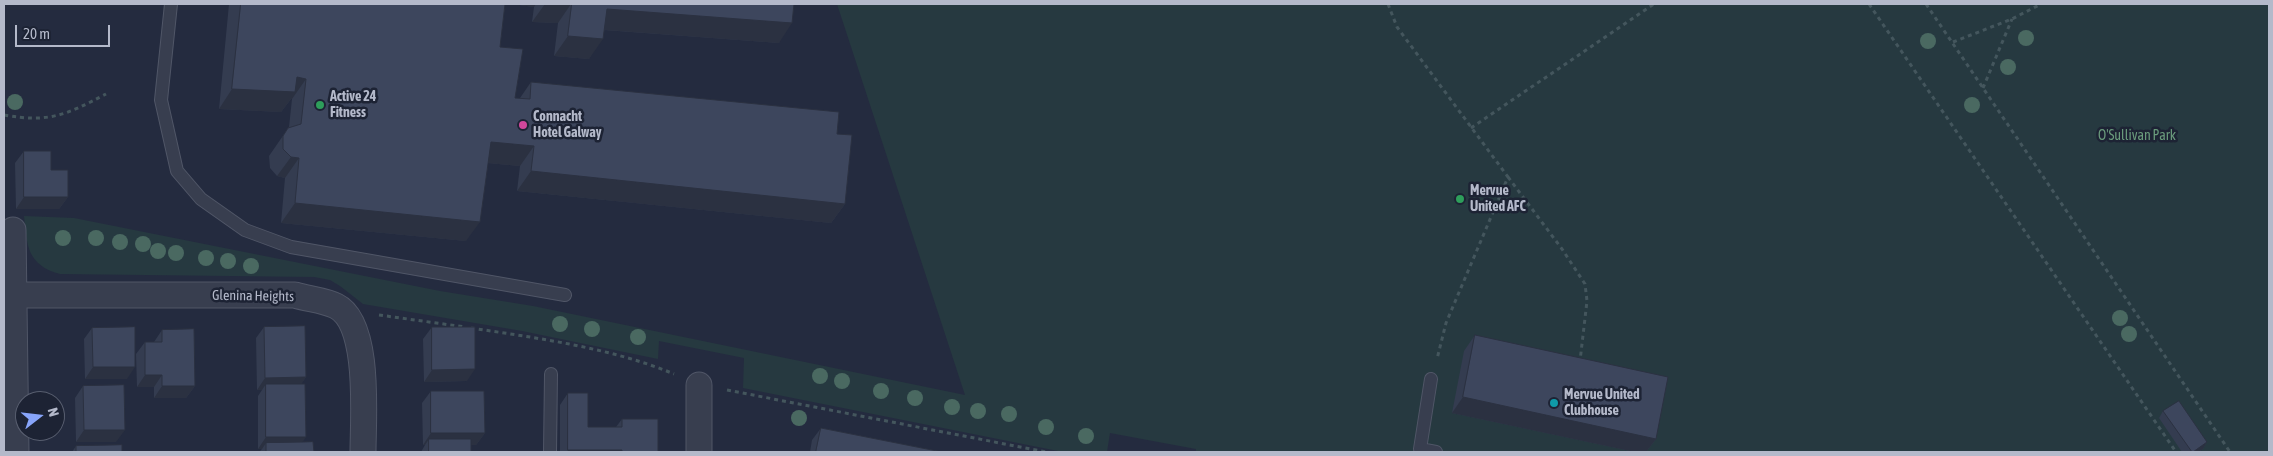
<!DOCTYPE html>
<html>
<head>
<meta charset="utf-8">
<style>
  body { margin:0 }
  #map { position:relative; width:2273px; height:456px; overflow:hidden; background:#242b3f; font-family:"Asap Condensed",sans-serif }
  canvas { display:block }
  .frame { position:absolute; inset:0; border:5px solid #b4b9ca; pointer-events:none }
  .north { position:absolute; left:15px; top:391px; width:50px; height:50px; box-sizing:border-box; background:#1d2334; border:1px solid #595f70; border-radius:50%; rotate:74deg; font-size:14px; font-weight:700; line-height:20px; text-align:center; color:#b4b9ca }
  .north::after { content:''; display:block; margin:auto; width:18px; height:22px; background:#88a5fa; clip-path:polygon(50% 0,100% 100%,50% 72%,0 100%) }
  .scale { position:absolute; left:15px; top:25px; width:95px; height:22px; box-sizing:border-box; border:2px solid #b4b9ca; border-top:0; padding-left:6px; font-size:15px; line-height:18px; white-space:nowrap; color:#b4b9ca; -webkit-text-stroke:4px #1d2334; paint-order:stroke }
</style>
</head>
<body>
<div id="map">
<canvas width="2273" height="456"></canvas>
<div class="frame"></div>
<div class="north">N</div>
<div class="scale">20 m</div>
</div>
<script>
const g = document.querySelector('canvas').getContext('2d');
g.lineJoin = 'round';
function paint(path, color) { g.fillStyle = color; g.fill(path, 'evenodd'); }
function stroke(path, color, width, dash) { g.strokeStyle = color; g.lineWidth = width; g.lineCap = dash ? 'butt' : 'round'; g.setLineDash(dash || []); g.stroke(path); }
function label(font, color, halo, rows, align = 'center') {
  g.font = font + ' "Asap Condensed",sans-serif'; g.lineWidth = 5; g.setLineDash([]); g.textBaseline = 'middle'; g.strokeStyle = halo; g.fillStyle = color; for (const [text, x, y, turn = 0] of rows) {
    g.save(); g.translate(x, y); g.rotate((+turn || 0) * Math.PI / 180); g.textAlign = isNaN(turn) ? turn : align; if (halo) g.strokeText(text, 0, 0); g.fillText(text, 0, 0); g.restore();
  }
}
paint(new Path2D(`
  M837 4H2269V452H1196V449L1110 433 1107 452H1063L743 388 744 358 659 341 658 359 522 331 363 304 340 286 330 280 314 277 60 274C27 265 27 246 24 216L74 218 440 291 533 306 965 395Z`), '#263940');
const service = new Path2D(`
  M171 4 161 100 177 171 201 199 245 230 291 247 565 295
  M1431 379 1420 449 1436 452
  M550 452 551 374`);
const minor = new Path2D(`
  M13 230 16 452
  M15 295H295C308 299 324 300 336 306 371 323 363 419 363 452
  M699 385V452`);
stroke(service, '#505667', 14);
stroke(minor, '#505667', 27);
stroke(new Path2D(`
  M1388 4 1397 27 1508 177 1446 323 1437 359
  M1869 4 2176 452
  M1926 4 2230 452
  M1953 42 2012 19 2041 4
  M1983 88 2012 19
  M4 115C49 123 66 115 106 94
  M1471 128 1654 4
  M1508 177 1562 249 1585 284 1587 301 1580 361
  M379 315 465 327
  M471 328C537 338 612 348 674 374
  M727 390 1046 452`), '#44565d', 3, [4, 4]);
stroke(service, '#383e4f', 12);
stroke(minor, '#383e4f', 25);
g.fillStyle = '#4a6961';
for (const [x, y] of [
  [2026,38],
  [1928,41],
  [2008,67],
  [15,102],
  [1972,105],
  [63,238],
  [96,238],
  [120,242],
  [143,244],
  [158,251],
  [176,253],
  [206,258],
  [228,261],
  [251,266],
  [2120,318],
  [560,324],
  [592,329],
  [2129,334],
  [638,337],
  [820,376],
  [842,381],
  [881,391],
  [915,398],
  [952,407],
  [978,411],
  [1009,414],
  [799,418],
  [1046,427],
  [1086,436]
]) { g.beginPath(); g.arc(x, y, 8, 0, 2 * Math.PI); g.fill(); }
paint(new Path2D(`
  M229 4H505L500 47 515 98H520L531 82 837 134 845 204 831 223 517 191 520 166 488 163 466 241 281 223 285 178 277 176 270 168 269 156 289 127 292 99H291L281 112 219 109Z
  M512 4H794L779 43 604 30 589 59 554 56 558 23 532 22 534 7Z
  M24 151 51 170 68 197 59 209H16L15 163Z
  M264 327 306 377 301 384 302 443 314 452H259L262 449H258V396L262 390H257L256 338Z
  M432 327 467 381 424 382 423 339Z
  M92 328 127 379H85L84 339Z
  M162 330 195 386 186 398H154V387H137L136 354 145 342H154Z
  M1475 335 1656 439 1646 452H1635L1452 413 1464 351Z
  M83 386 116 442H76L75 398Z
  M431 391 485 433 476 445H471V452H421L425 445H423L422 403Z
  M568 393 588 427H616L622 419 658 452H560V405Z
  M2163 411 2207 442 2203 449 2198 452H2182L2159 418Z
  M821 428 942 452H810L812 440Z
  M76 446 122 452H72Z`), '#343c50');
paint(new Path2D(`
  M512 4H536L534 7Z
  M545 4H571L558 23 532 22Z
  M607 9 792 23 779 43 593 29Z
  M568 36 603 39 589 59 554 56Z
  M297 77 306 79 292 99H291L281 112 219 109 232 89Z
  M491 142 534 146 520 166 477 162Z
  M291 157 299 158 285 178 277 176Z
  M531 171 845 204 831 223 517 191Z
  M24 197H68L59 209H16Z
  M295 203 480 222 466 241 281 223Z
  M93 367H135L127 379H85Z
  M475 369 467 381 424 382 432 370Z
  M145 375H162L154 387H137Z
  M306 377 298 389 266 384 262 390H257L265 378Z
  M162 386H195L186 398H154Z
  M1463 397 1656 439 1646 452H1635L1452 413Z
  M84 430H125L116 442H76Z
  M431 433H485L476 445H429V439L425 445H423Z
  M266 437H306L298 449 266 443 262 449H258Z
  M2207 442 2203 449 2198 452H2193Z
  M568 450H622L621 452H567Z`), '#2b3141');
const building = new Path2D(`
  M241 4H505L500 47 523 49 515 98 530 99 531 82 839 112 837 134 852 135 845 204 531 171 534 146 491 142 480 222 295 203 299 158 291 157 283 149V136L288 128 301 124 306 79 297 77 295 92 232 89Z
  M572 4H794L792 23 607 9 603 39 568 36Z
  M24 151H51V170H68V197H24Z
  M305 326 306 377 265 378 264 327Z
  M135 327V367H93L92 328Z
  M432 327H475V369L432 370Z
  M194 329 195 386H162V375H145V342H162V330Z
  M1475 335 1668 377 1656 439 1463 397Z
  M266 384H305L306 437H266Z
  M124 385 125 430H84L83 386Z
  M431 391H484L485 433H431Z
  M568 393H588V427H622V419H658V452H622V450H568Z
  M2179 401 2207 442 2193 452H2192L2163 411Z
  M821 428 942 452H816Z
  M429 439H471V452H429Z
  M313 442 314 452H266V443Z
  M122 445V452H76V446Z`);
paint(building, '#3d465d');
stroke(building, '#2b3141', 1);
for (const [x, y, r, color] of [
  [320,105,5,"#2e9e5b"],
  [523,125,5,"#d1479c"],
  [1460,199,5,"#2e9e5b"],
  [1554,403,5,"#0f9aa8"]
]) { const dot = new Path2D(); dot.arc(x, y, r, 0, 2 * Math.PI); g.fillStyle = color; g.fill(dot); stroke(dot, '#1d2334', 2); }
label('bold 14px', '#b4b9ca', '#1d2334', [
  ["Active 24",330,97],
  ["Fitness",330,113],
  ["Connacht",533,117],
  ["Hotel Galway",533,133],
  ["Mervue",1470,191],
  ["United AFC",1470,207],
  ["Mervue United",1564,395],
  ["Clubhouse",1564,411]
], 'left');
label('14px', '#6a9b7c', '#1d2334', [
  ["O'Sullivan Park",2137,136]
]);
label('14px', '#b4b9ca', '#1d2334', [
  ["Glenina Heights",253,296,1]
]);
</script>
</body>
</html>
